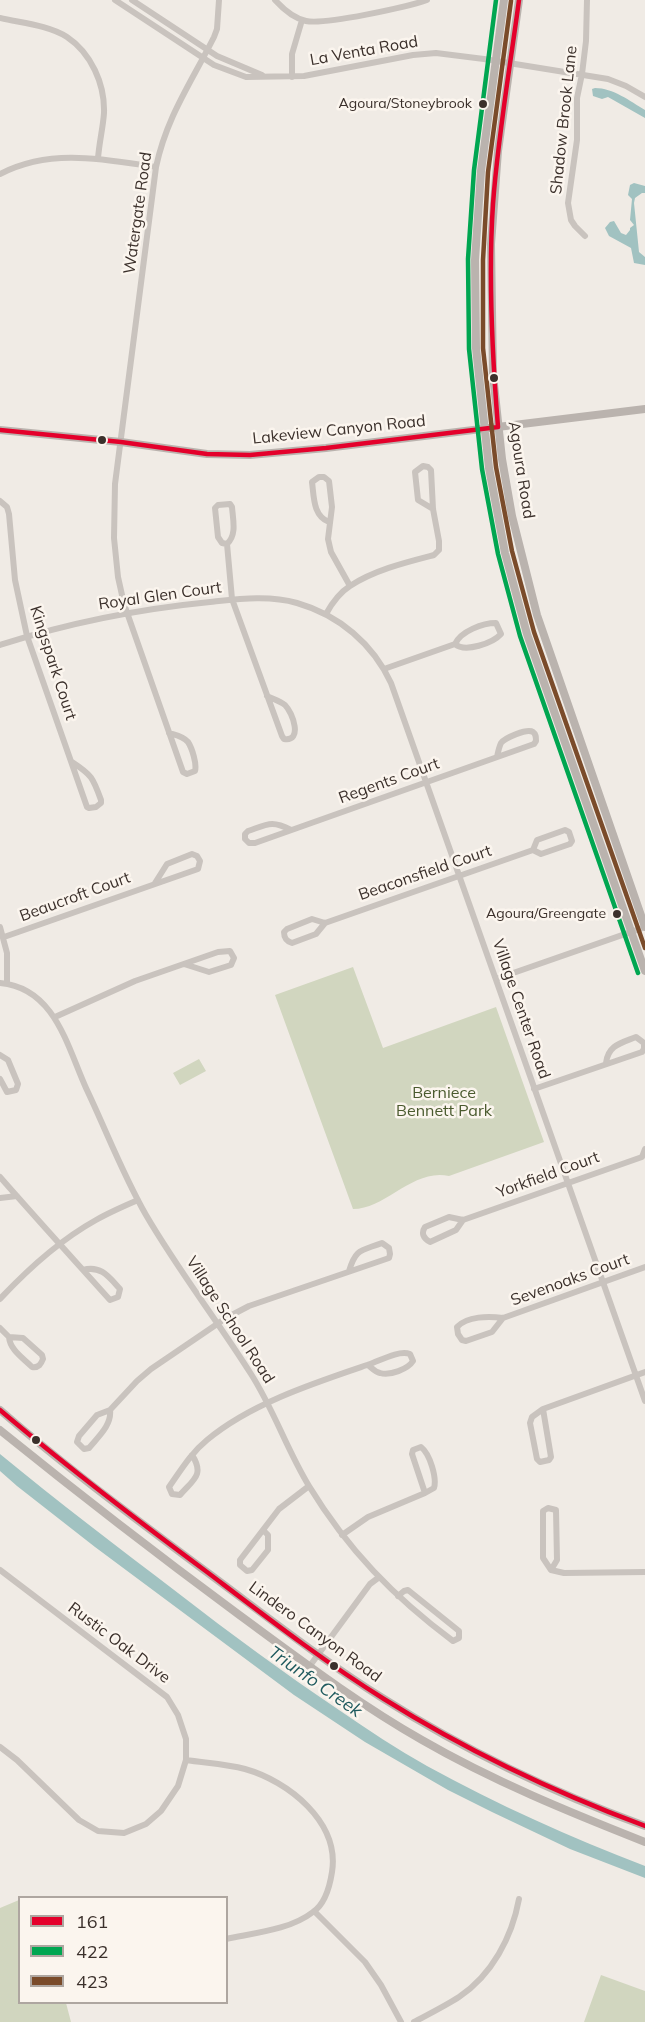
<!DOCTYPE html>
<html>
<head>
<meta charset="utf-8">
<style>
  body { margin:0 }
  #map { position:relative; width:645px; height:2022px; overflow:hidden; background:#f0ebe5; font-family:Mulish,sans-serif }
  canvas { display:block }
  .legend { position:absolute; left:18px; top:1896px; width:210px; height:108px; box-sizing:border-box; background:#fbf5ee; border:2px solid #aea6a0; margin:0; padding:8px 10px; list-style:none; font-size:18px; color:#3b302b }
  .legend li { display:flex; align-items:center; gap:12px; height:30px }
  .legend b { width:30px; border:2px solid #aea6a0 }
</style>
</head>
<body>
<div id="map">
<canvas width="645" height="2022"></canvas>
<ul class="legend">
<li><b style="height:8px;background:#e4002b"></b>161</li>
<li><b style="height:8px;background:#00a651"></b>422</li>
<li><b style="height:8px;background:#7a4b2a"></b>423</li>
</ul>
</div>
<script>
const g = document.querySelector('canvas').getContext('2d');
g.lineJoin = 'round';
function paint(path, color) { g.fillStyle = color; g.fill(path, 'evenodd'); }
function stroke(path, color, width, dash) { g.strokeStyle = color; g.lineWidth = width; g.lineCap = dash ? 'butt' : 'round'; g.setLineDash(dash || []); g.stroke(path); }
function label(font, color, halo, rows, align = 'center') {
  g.font = font + ' Mulish,sans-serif'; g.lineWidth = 5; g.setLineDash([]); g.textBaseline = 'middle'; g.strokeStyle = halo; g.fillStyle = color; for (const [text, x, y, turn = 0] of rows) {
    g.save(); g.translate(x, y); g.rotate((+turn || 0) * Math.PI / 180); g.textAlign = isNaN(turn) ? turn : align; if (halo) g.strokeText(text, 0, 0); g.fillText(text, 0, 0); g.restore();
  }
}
paint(new Path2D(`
  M353 967 383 1048 496 1007 544 1142 449 1176C413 1168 386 1209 353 1209L275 995Z
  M199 1059 206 1071 180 1085 173 1073Z
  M19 1900 20 2002 66 2003 71 2022H0V1908Z
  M601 1975 645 1991V2022H584Z`), '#d1d6bf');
paint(new Path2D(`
  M595 88C613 88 630 101 645 110V118L608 97 602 99 593 96 592 89Z
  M634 183 645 186V193H642L635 198 634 203 639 252 645 257V265L634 263 631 248 609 236 605 228 610 222 614 221 621 233 626 235 630 230V228L634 225 630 220 632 199 628 195 630 185Z
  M0 1454C58 1502 118 1547 178 1593 231 1634 284 1673 339 1710 368 1730 397 1749 427 1766 498 1805 570 1837 645 1866V1878L570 1849 492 1812 448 1790 365 1742 294 1695 95 1547 17 1486 0 1471Z`), '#a1c2c1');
stroke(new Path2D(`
  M115 0 214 65 246 77 304 76 413 55 436 53 484 59 608 79 626 86 645 97
  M132 0 217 56 262 75
  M275 0C284 10 293 18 306 21 325 25 407 7 427 0
  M0 18C21 23 48 25 67 37 91 53 105 84 104 113 103 128 99 143 98 159
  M292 77V54L302 20
  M0 174C50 148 103 159 156 167
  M585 236 575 226 571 220 568 203 577 140V98L582 74 586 41 587 0
  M0 501 7 507 9 514 15 580 27 636 87 807 89 808 96 807 101 803V800C93 778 92 775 72 762
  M329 522C313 516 314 497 312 482L319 477H324L329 481 332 507 328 539 331 552 350 586
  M227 544 222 543 218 537 215 508 218 505 230 504 232 507C233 520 237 535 227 544L232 599 282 736 284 739C303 742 293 713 285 705 280 701 273 699 267 696
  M326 614C332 603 339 593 350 586 374 570 407 562 434 555L439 550V541L433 509 431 470 428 467 423 466 415 472 418 500 433 509
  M0 645C68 623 139 609 210 602 239 599 269 595 297 603 339 615 373 644 391 683L645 1401
  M384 669 455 644C461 631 483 623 496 623L501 634C493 643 465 653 455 644
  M169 733C175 735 183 736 188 742 192 748 197 764 195 771L187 774 183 772 124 604 118 577 114 538 115 484 156 167C167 116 191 83 214 37L217 29 219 0
  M291 830C272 820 268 824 248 831L245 834V839L249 843H255L534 744 536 741C536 737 536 734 533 732 527 728 505 738 501 743 499 747 498 752 497 757
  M325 923 316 934 292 943C286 941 284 938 284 932L287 929 312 919 325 923 533 850 537 840 565 830 569 832 572 841 570 844 541 854 533 850
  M0 927 7 953V984
  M4 937 198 869 200 861 197 856 192 854 167 864 155 883
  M496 979 645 927
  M0 983C55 988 67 1046 86 1088 106 1130 123 1175 146 1215 178 1270 217 1320 251 1374 274 1410 287 1450 309 1486 348 1550 394 1597 453 1641L459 1638V1631L408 1590 404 1591 398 1596
  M55 1017 135 981 218 952 230 951 234 958 231 965 209 972 184 964
  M0 1055 8 1060 18 1084 16 1090 7 1092 0 1079
  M534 1089 642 1052 644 1049V1043L636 1037C621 1043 608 1045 606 1063
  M0 1177C36 1218 73 1259 110 1300L118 1297 120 1289C109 1277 101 1265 83 1270
  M0 1198 17 1196
  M463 1220 456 1230 430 1242C423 1238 421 1233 425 1227L449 1217 463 1220 642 1157 645 1149
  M0 1299C28 1269 60 1240 96 1220 110 1212 124 1206 138 1200
  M503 1318 492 1332 466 1341 462 1340 458 1334 457 1327C467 1316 489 1316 503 1318L645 1267
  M0 1328 9 1337C10 1350 23 1358 32 1367 39 1368 41 1364 43 1359L42 1355 23 1338 9 1337
  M543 1409 551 1457 549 1460 540 1462 537 1459 530 1423 532 1417 543 1409 645 1372
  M110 1410C112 1425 98 1437 89 1448L84 1449 77 1442 79 1436 97 1415 110 1410 137 1381 151 1369 226 1318 249 1306 389 1258 390 1254 389 1248 382 1243C361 1251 356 1248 349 1271
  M192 1455C205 1475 193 1480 180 1495L172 1494 169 1487C181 1470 191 1453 207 1440 251 1403 317 1382 370 1364 381 1360 399 1350 410 1354L413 1361C408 1369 390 1376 380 1373 375 1372 372 1368 368 1365
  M263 1530 268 1535V1550L252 1570 247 1571 240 1565V1560L279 1509 309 1486
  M342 1535 368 1517 425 1493 434 1488C437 1478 430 1454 421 1447L413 1450 412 1454 425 1493
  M0 1570 167 1697 178 1715 186 1739V1760L178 1786 161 1811 146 1824 124 1833 98 1831 79 1820 17 1760 0 1747
  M551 1570 557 1560 556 1510 548 1508 543 1511V1558L551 1570 564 1573 645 1572
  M309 1667 370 1584 378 1578
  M186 1760C206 1763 226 1764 245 1769 288 1781 340 1822 332 1872 330 1885 325 1904 313 1912 290 1930 254 1933 226 1939
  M315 1912 365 1962 381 1985 401 2022
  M414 2022C429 2014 445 2006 459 1997 492 1975 512 1937 519 1899`), '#c9c3be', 6);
stroke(new Path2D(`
  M504 0 481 171 475 260 476 348 489 468 505 553 527 634 645 971
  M519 0 498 151 491 244 493 375 502 459 512 516 537 615 645 927
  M0 430 121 442 207 454 250 455 326 448 645 409
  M0 1410C64 1466 132 1516 200 1567 261 1612 320 1659 384 1699 466 1751 554 1793 645 1826
  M0 1430C78 1493 157 1554 238 1614 298 1658 357 1703 422 1740 493 1781 569 1812 645 1842`), '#bab3ae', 8);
stroke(new Path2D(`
  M0 430 121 442 207 454 250 455 326 448 498 427C492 353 488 278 493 204 498 135 510 68 519 0
  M0 1410C67 1467 137 1520 207 1572 265 1616 323 1661 384 1699 467 1751 554 1792 645 1826`), '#e4002b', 4.5);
stroke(new Path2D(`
  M496 0 474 170 468 259 469 349 482 469 498 554 520 636 638 973`), '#00a651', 4.5);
stroke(new Path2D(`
  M511 1 488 172 483 260V348L496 467 512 551 534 632 645 948`), '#7a4b2a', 4.5);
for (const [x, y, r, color] of [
  [483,104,5,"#3b302b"],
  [494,378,5,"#3b302b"],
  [102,440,5,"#3b302b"],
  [617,914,5,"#3b302b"],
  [36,1440,5,"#3b302b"],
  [334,1666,5,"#3b302b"]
]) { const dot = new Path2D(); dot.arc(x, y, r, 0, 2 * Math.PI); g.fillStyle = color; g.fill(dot); stroke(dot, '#fbf5ee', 2); }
label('14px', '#3b302b', '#fbf5ee', [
  ["Agoura/Stoneybrook",472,104],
  ["Agoura/Greengate",606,914]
], 'right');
label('16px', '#3b302b', '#fbf5ee', [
  ["La Venta Road",364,51,-10],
  ["Shadow Brook Lane",564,120,-84],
  ["Watergate Road",138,213,-82],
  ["Lakeview Canyon Road",339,430,-6],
  ["Agoura Road",521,470,81],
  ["Royal Glen Court",160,596,-8],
  ["Kingspark Court",53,663,72],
  ["Regents Court",389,781,-20],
  ["Beaconsfield Court",425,873,-19],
  ["Beaucroft Court",75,897,-20],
  ["Village Center Road",521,1009,71],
  ["Yorkfield Court",548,1175,-20],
  ["Sevenoaks Court",570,1280,-20],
  ["Village School Road",230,1320,57],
  ["Lindero Canyon Road",315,1632,36],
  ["Rustic Oak Drive",119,1643,37]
]);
label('16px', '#4a5a2e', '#fbf5ee', [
  ["Berniece",444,1093],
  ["Bennett Park",444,1111]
]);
label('italic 18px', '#1f5a5e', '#fbf5ee', [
  ["Triunfo Creek",315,1682,35]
]);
</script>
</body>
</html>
